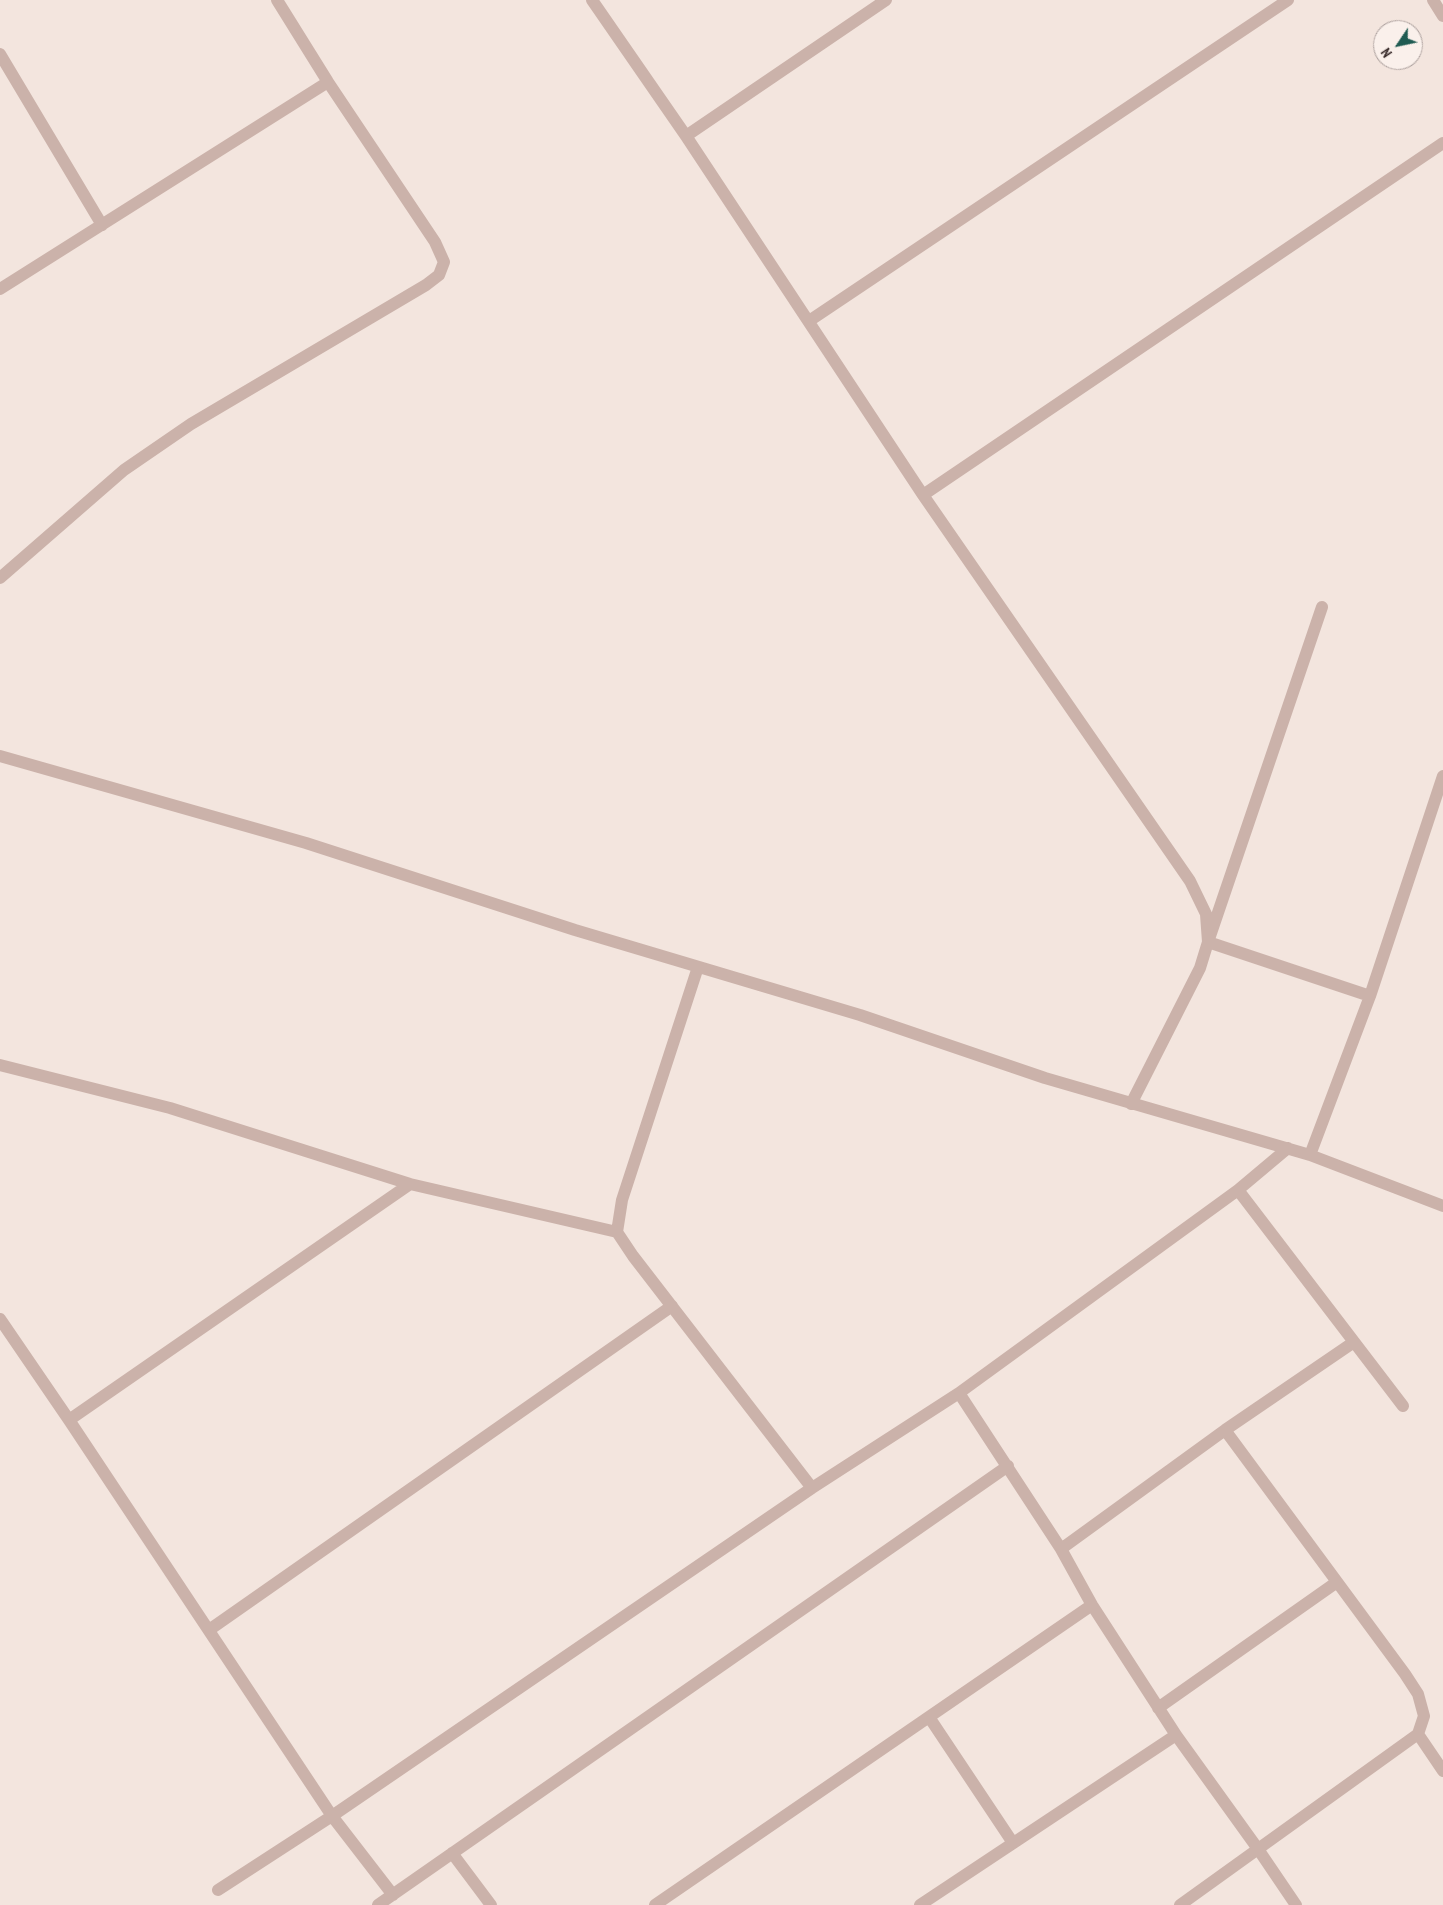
<!DOCTYPE html>
<html>
<head>
<meta charset="utf-8">
<style>
  body { margin:0 }
  #map { position:relative; width:1443px; height:1905px; overflow:hidden; background:#f3e5de; font-family:"PT Sans Narrow",sans-serif }
  canvas { display:block }
  .north { position:absolute; left:1373px; top:20px; width:50px; height:50px; box-sizing:border-box; background:#faf0eb; border:1px solid #ada19e; border-radius:50%; rotate:236deg; font-size:14px; font-weight:700; line-height:20px; text-align:center; color:#392b2a }
  .north::after { content:''; display:block; margin:auto; width:18px; height:22px; background:#1f5b52; clip-path:polygon(50% 0,100% 100%,50% 72%,0 100%) }
</style>
</head>
<body>
<div id="map">
<canvas width="1443" height="1905"></canvas>
<div class="north">N</div>
</div>
<script>
const g = document.querySelector('canvas').getContext('2d');
g.lineJoin = 'round';
function stroke(path, color, width, dash) { g.strokeStyle = color; g.lineWidth = width; g.lineCap = dash ? 'butt' : 'round'; g.setLineDash(dash || []); g.stroke(path); }
stroke(new Path2D(`
  M592 0 686 136 923 495 1190 881 1206 914 1208 942 1200 968 1131 1104
  M1433 0 1443 16
  M0 54 102 225
  M686 136 886 0
  M0 289 328 82
  M809 321 1288 0
  M923 495 1443 143
  M0 578 124 470 191 424 426 285 439 275 444 262 435 242 328 82 277 0
  M1322 607 1208 942 1370 996
  M0 756 306 843 575 930 860 1015 1045 1078 1310 1155 1443 1206
  M698 967 622 1200 617 1232 633 1256 812 1488
  M0 1065 170 1108 410 1184 617 1232
  M1310 1155 1370 996 1443 776
  M1238 1190 1403 1406
  M0 1319 69 1420 332 1816 393 1895
  M959 1393 1061 1549 1092 1605 1176 1735 1258 1849 1296 1905
  M69 1420 410 1184
  M1061 1549 1225 1430 1354 1342
  M209 1630 672 1306
  M1158 1708 1337 1582
  M929 1717 1013 1843
  M1418 1734 1443 1771
  M452 1853 491 1905
  M218 1890 332 1816 812 1488 959 1393 1238 1190 1288 1148
  M378 1905 1008 1466
  M655 1905 1092 1605
  M920 1905 1176 1735
  M1180 1905 1418 1734 1424 1716 1418 1694 1405 1674 1225 1430`), '#cbb2aa', 12);
</script>
</body>
</html>
